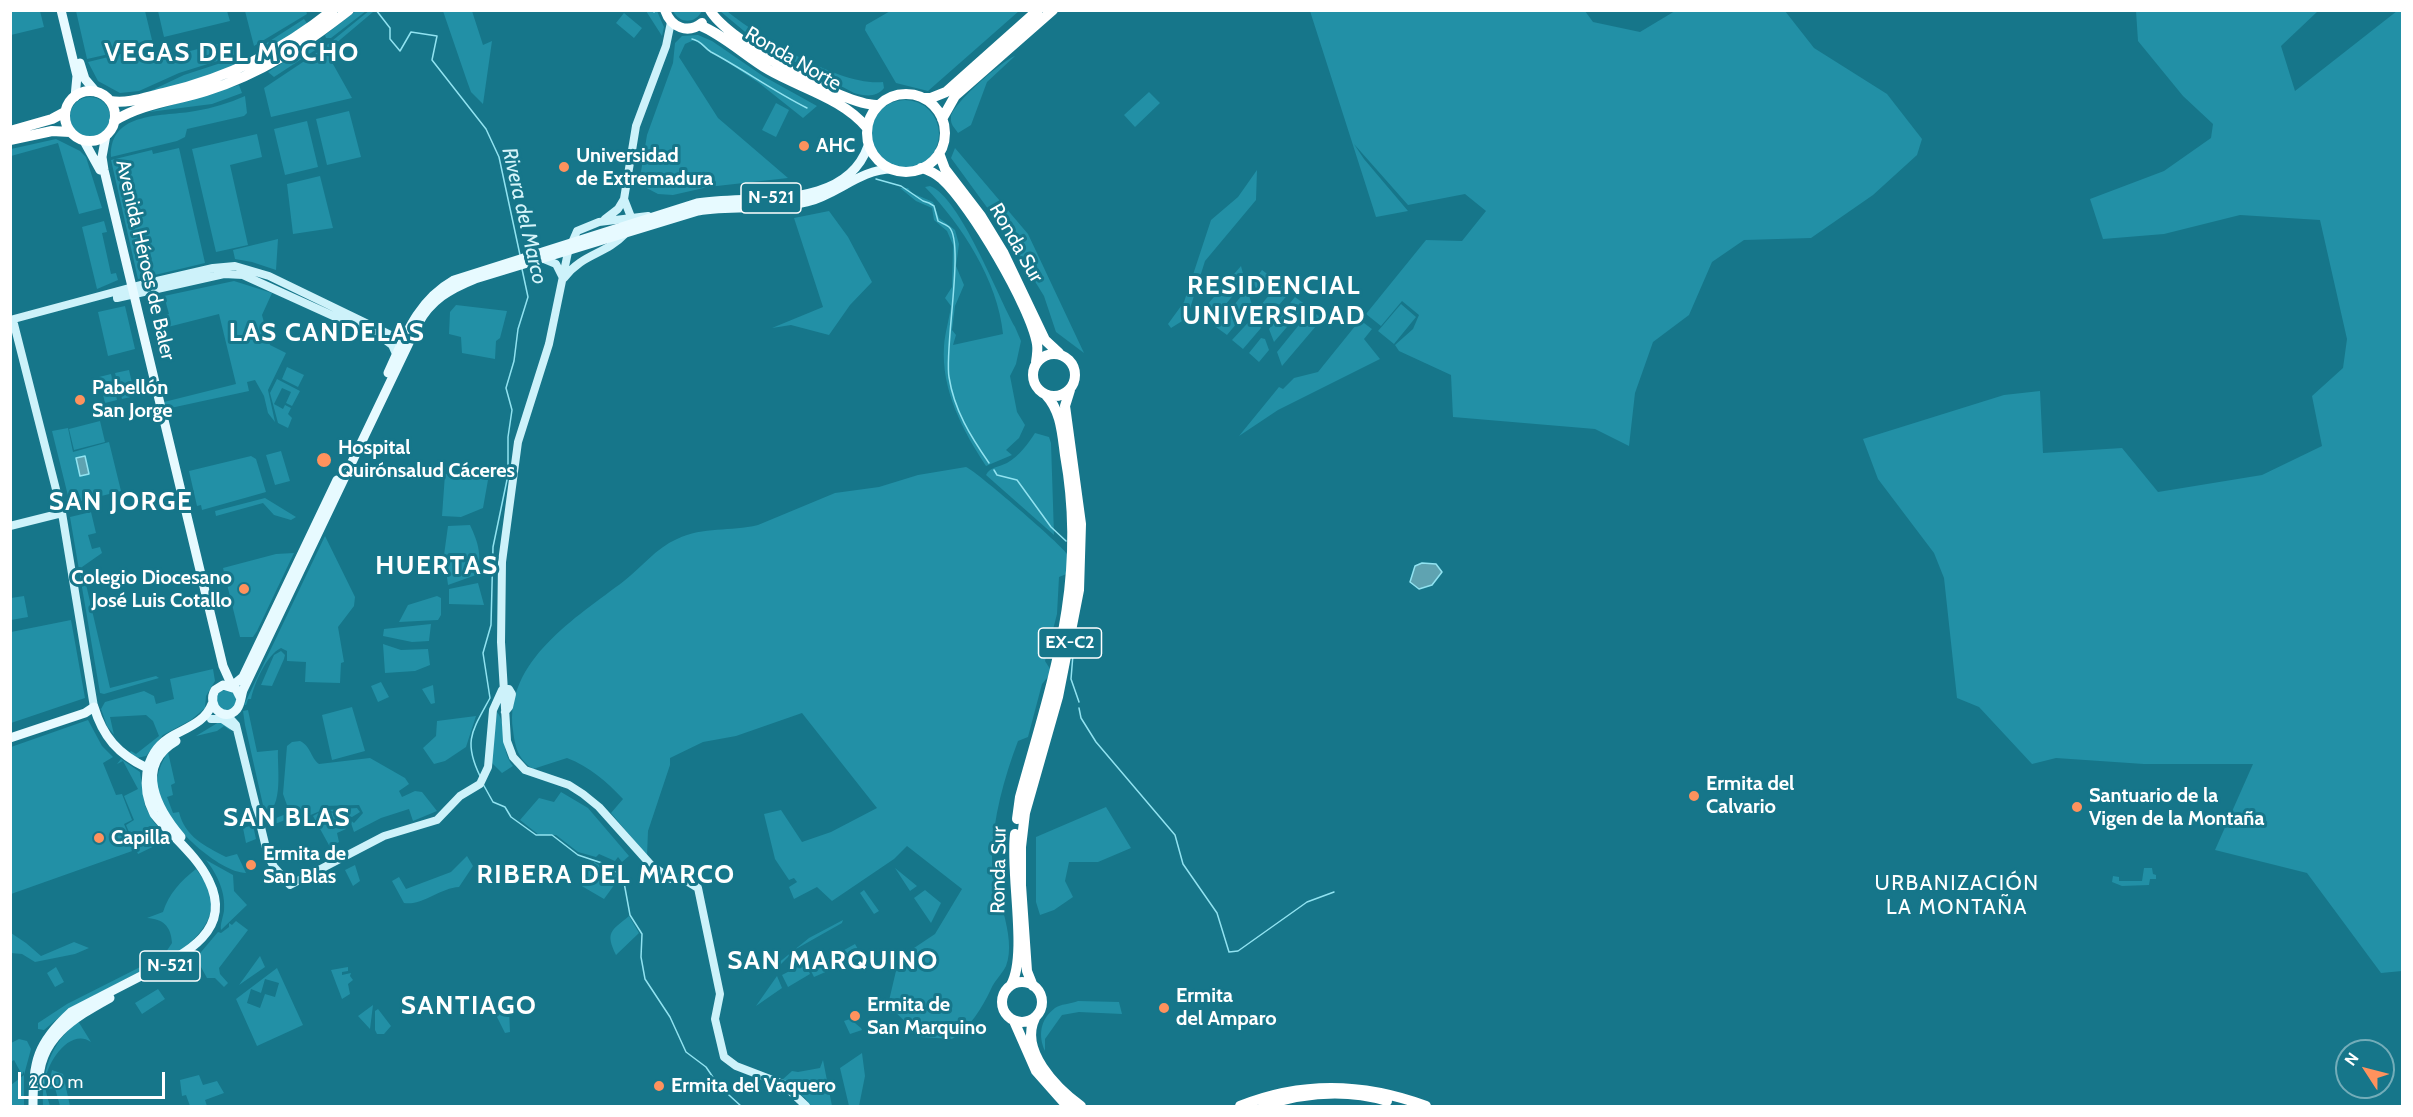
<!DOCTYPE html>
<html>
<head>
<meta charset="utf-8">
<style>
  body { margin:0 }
  #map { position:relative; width:2413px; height:1117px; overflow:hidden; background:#16768a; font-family:Cabin,sans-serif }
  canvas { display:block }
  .frame { position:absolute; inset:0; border:12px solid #fff; pointer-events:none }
  .north { position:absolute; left:2335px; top:1039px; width:60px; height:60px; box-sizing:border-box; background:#16768a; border:2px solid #73adb9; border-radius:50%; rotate:306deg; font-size:16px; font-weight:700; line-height:24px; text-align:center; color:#fff }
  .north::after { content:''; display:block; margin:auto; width:21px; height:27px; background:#ff925d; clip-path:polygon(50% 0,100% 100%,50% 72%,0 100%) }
  .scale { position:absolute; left:18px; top:1072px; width:147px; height:27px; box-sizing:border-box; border:3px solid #fff; border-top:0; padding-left:8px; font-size:18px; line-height:21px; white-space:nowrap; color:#fff; -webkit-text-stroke:4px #16768a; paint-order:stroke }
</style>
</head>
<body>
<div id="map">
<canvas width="2413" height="1117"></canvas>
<div class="frame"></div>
<div class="north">N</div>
<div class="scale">200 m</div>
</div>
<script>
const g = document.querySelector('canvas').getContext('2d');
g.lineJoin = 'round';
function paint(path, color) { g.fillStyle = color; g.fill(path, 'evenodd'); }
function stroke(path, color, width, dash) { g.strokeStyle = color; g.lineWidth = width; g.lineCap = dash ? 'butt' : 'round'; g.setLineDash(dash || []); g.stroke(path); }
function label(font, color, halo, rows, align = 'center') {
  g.font = font + ' Cabin,sans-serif'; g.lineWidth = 6; g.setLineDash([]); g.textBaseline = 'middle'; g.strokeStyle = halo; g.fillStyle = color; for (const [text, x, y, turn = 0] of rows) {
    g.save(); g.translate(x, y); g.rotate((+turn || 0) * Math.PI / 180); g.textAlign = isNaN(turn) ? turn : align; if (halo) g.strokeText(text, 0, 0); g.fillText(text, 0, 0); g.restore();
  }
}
paint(new Path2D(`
  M370 10 373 12 328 50 327 45Z
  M892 10H1019V11L928 91 896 83 865 30 866 25Z
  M10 11H40L44 27 11 35Z
  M76 11H145L152 40 126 46 127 50 87 59Z
  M158 11H227L230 21 164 37Z
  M306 11 307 14 254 46 245 11Z
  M356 11H366L331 38H326L325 35Z
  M443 11H472L483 45 492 41 483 104 471 92 467 81Z
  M646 11H657L664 27 662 36Z
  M673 11H702C695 24 680 24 673 11Z
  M720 11H727C758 37 842 87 883 82L884 88C876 98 865 96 854 93L756 41Z
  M1310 11H1585L1593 22 1640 32 1675 11H1785L1814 48 1887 94 1922 139 1917 155 1873 195 1811 238 1744 240 1712 262 1689 315 1653 342 1635 393 1629 446 1595 429 1453 417 1451 375 1399 351 1395 345 1413 329 1419 315 1402 301 1381 326 1366 314 1426 240 1462 241 1486 211 1465 194 1408 205 1354 144 1364 159 1408 211 1376 217Z
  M2136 11H2318L2281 46 2295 91 2397 11H2402V971L2381 973 2307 873 2215 850 2253 764H2144L2056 758 2032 764 1979 707 1957 698 1944 578 1934 553 1878 479 1863 439 2004 395 2040 391 2043 453 2122 448 2158 492 2262 475 2322 446 2312 396 2343 368 2347 339 2320 220 2240 215 2164 234 2103 239 2090 199 2164 171 2211 138 2213 124 2183 96 2138 41Z
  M624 13 642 28 634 38 616 23Z
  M304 19 308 25 263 51 262 46Z
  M698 35 712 41 763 76 817 106 803 118 759 83 694 40 685 44 679 57 718 118 788 178 708 187 673 195 658 194 639 184 647 135 673 63 675 43 682 36Z
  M321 39 323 45 274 77 268 72Z
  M234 40 237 53 230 57 179 73 139 91 120 93 98 81 88 62 153 46 155 52 168 49 170 56Z
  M324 48 352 98 271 117 264 88Z
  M1015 56 987 82 971 125 958 133C955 128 950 125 951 117 952 104 1002 61 1015 56Z
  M230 60 235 66 201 79 146 93 184 75Z
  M239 85 242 93 212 104 149 112Z
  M1149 92 1160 103 1135 127 1124 115Z
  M245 96 247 113 244 116 187 129 185 137 177 141 111 157C109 110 165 117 195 111 213 108 229 103 245 96Z
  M70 117a20 20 0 1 1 40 0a20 20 0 1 1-40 0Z
  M871 134a34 34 0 1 1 68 0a34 34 0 1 1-68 0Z
  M776 103 789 110 776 137 762 130Z
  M349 111 361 157 327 165 316 119Z
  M307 121 318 167 285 175 274 129Z
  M257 134 262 157 230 165 248 245 216 252 192 149Z
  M56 139 80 151 86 157 102 208 79 214 58 143 11 156V149Z
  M179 148 205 263 138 279 111 160 152 150 153 154Z
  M955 148 1028 234 1084 353 1056 332 1044 296 1002 228 951 158Z
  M1257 170 1256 200 1205 261 1187 318 1171 328 1168 324 1184 302 1211 220 1238 197Z
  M320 176 333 228 293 234 287 184Z
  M930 186C960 197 998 297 1015 327L1021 341 1016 364 1010 376 1017 412 1025 425 1019 438 1006 450 1012 455 986 466C963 431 941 390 944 346 945 333 949 320 951 306L945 298 952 287 953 245 947 231 934 220 932 208 916 201 900 188H908L912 193 933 202 939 218 955 230 959 244 956 266 964 285 955 306 952 330 956 335 953 345 1003 334C998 281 962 225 925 187Z
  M829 211 848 237 872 282 850 305 829 335 791 325 772 328 823 307 794 218Z
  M104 221 107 232 102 233 111 274 116 273 118 280 97 289 82 227Z
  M278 239 276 270 252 262 235 259 233 250Z
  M1241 266 1245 281 1211 322 1200 313Z
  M1262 270 1274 279 1259 295 1253 282Z
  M234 281 272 293 262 315 270 345 286 353 268 390 275 422 268 413 264 396 255 380 247 382 249 391 166 409 164 402 236 384 219 314 164 328 163 321 165 320 164 316 169 314 164 296Z
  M1279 283 1290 292 1267 319 1261 305Z
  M1247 289 1252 305 1227 335 1216 327Z
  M1295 297 1306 305 1274 342 1269 329Z
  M1401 304 1416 317 1394 344 1378 331Z
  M456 305 507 311 500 338 496 341 495 359 462 353 461 337 449 334 450 312Z
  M125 306 135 349 108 356 98 312Z
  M1311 310 1322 319 1282 366 1277 352Z
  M1256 314 1261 328 1243 349 1232 340Z
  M1360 320 1372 329 1364 339 1380 359 1278 410 1239 436 1279 387 1283 389 1294 378 1318 372Z
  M1261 338 1265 339 1269 350 1259 362 1249 353Z
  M287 367 304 375 298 387 282 379Z
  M129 370 135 396 122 399 115 373Z
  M111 374 117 400 105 403 99 377Z
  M277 379 300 391 292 406 286 403 291 392 282 388 274 404 283 409 285 405 291 408 288 414 292 418 288 428 278 423 270 393Z
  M100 421 105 442 74 450 69 429Z
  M68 428 73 452 109 442 121 491 70 504 52 431Z
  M1035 433 1049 437 1051 443 1054 535 986 475C990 467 999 467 1007 463 1020 455 1027 445 1035 433Z
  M281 451 290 481 275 485 266 455Z
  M251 456 256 459 266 492 202 510 201 505 197 506 189 471Z
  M966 467C975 470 1064 547 1067 554 1069 559 1069 567 1069 573L1059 577 1057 614 1045 661 1052 672 1042 684 1028 737 1018 741C1004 778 993 818 992 857 992 889 1018 936 1006 966 1002 974 995 980 991 989 982 1008 970 1028 952 1039L921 1037 888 1005 899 958 935 934 962 889 907 846 894 859 832 901 817 887 794 899 789 887 797 882 794 878 789 880 775 859 764 814 781 810 802 842 831 832 877 808 802 713 736 736 703 742 670 758V765L648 831 647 856 611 813 623 799C606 781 590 767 567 758L533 769C518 759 515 747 513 730 504 661 577 617 624 581 642 567 656 548 677 539 704 526 730 532 758 525L835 493 879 487 918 475Z
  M475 473 488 480 483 508 461 517 442 516 445 474Z
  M265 498 296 517 291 520 274 515 263 503 216 516 215 511Z
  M91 512 96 533 88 535 92 549 100 547 102 553 82 567 110 688 156 676 159 678 104 694 100 693 70 517Z
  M470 525C478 542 483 557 476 575L448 585 444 555 448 526Z
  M325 536 355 597 354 606 338 627 344 662 341 663 340 683 305 682 306 662 287 661V651L281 648C267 654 254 684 251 699H248L246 705H244Z
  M294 553 257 631 253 637H240L223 568 276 554Z
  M478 583 484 605 449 604V589Z
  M24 596 28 617 11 620V598Z
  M437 596 441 598V615L438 620 399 622 408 605Z
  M71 620 85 698 11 723V632Z
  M431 624 429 641 412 642 383 636 384 629Z
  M383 644 401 650 428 649 430 665 415 671 385 673Z
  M281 651 285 655 284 659 272 686 261 685 274 655Z
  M213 669 215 681 206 696 205 708 191 720 163 735 146 756 137 758 129 753 131 751 136 754 159 736 153 721 146 715 110 717 114 735 122 745 107 726 101 709 105 702 144 691 154 696 156 704 174 699 170 679Z
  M381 682 389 697 378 702 371 686Z
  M433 685 435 703 431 704 422 689Z
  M216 700a10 10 0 1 1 20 0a10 10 0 1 1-20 0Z
  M352 707 365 751 332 760 322 715Z
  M248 710 257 752 278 750C277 766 284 808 265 814L245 725 243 711Z
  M497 712C508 725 499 749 513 766L502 773 491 762Z
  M476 716 466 747 445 761 434 764 423 748 436 736 437 721Z
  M88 720 102 746 113 757 103 763 116 795 122 794 132 820 124 824 135 850 11 894V747Z
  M219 722 228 726 231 731 224 726 217 731 196 736Z
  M300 741C311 746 310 757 319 764L370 758 405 778 409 784 399 791 402 797 415 791 422 792 437 811 413 821 409 809 381 818 354 832 350 820 354 823 363 813 359 805 324 806 325 809 301 819 295 816 270 826 271 820 286 814 288 808 283 794 287 746 292 742Z
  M168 752 175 783 171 785 173 795 167 797 173 813 179 812C185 837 205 846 226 857L237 854 246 873C218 872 170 826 160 800 153 783 159 766 168 752Z
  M121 759 140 772 145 806 153 821 169 839 138 854 126 825 134 820 124 796 138 789 123 761 117 764Z
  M561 792 588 808 629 856 622 862 618 857 615 861 599 854 596 857 578 852 556 835H539L520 820 539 798 554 802Z
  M1106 807 1131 848 1098 862H1069L1065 881 1073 897 1054 910 1040 915 1036 902V837Z
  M357 808 360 812 352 817 327 810Z
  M320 812 338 813 345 818 342 825 346 829 337 833 339 842 330 847 313 816Z
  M253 825 256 839 246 843 243 828Z
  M467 856 473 866 459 887C440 888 422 906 404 903L392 881 399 877 406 889 451 872Z
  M206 860 233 875 234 891 247 905 221 930C220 925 223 917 224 911 226 892 217 874 206 860Z
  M594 862 620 877 604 899 580 885Z
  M355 865 360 881 353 886 345 870Z
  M895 868 917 886 910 891Z
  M2144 868H2152L2153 874 2156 875V879H2150L2149 885 2122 886 2112 882 2113 876 2119 877V881H2142Z
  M196 869C221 901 214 923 184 948L69 1009 44 1030 38 1029V1023L67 1004 164 955 172 943C171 926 163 919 147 918L163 912C169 893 181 881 196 869Z
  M864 890 879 911 874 914 860 893Z
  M925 890 941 903 931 923 914 898Z
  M629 916 639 933 616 955C605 932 611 931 629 916Z
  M843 920 842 923 796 949 779 966 777 964 809 938Z
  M236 921 248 930 219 968 220 974 228 983 224 987 215 978H207L196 958 218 932 221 933 229 927V923L232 925Z
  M11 933 26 943 41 956 74 942 89 948 75 954 35 962 22 954 11 953Z
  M855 944 862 956 814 977 810 969Z
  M260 956 265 967 239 985Z
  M805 963 810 974 788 987 782 975Z
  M56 967 64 982 55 987 47 973Z
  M348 967V971L342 972V975L351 973 350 976 353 980 348 984 350 994 342 999 331 970Z
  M277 968 303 1025 257 1046 236 999ZM265 979 279 983 275 997 265 994 260 1008 247 1003 251 989 261 993Z
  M777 976 782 988 756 1006Z
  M158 989 165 999 142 1014 135 1003Z
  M1078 1001 1119 1002 1122 1014 1079 1012 1062 1015 1045 1039V1051C1038 1036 1040 1019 1055 1008 1060 1004 1071 1004 1078 1001Z
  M373 1005 370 1029 358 1016Z
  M378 1009 391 1026 384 1034H377L375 1030V1011Z
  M509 1009 510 1032 505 1033 495 1013Z
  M850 1019 861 1028 862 1030 850 1034 844 1021Z
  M78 1021 91 1042C70 1027 46 1063 45 1083 45 1090 48 1099 50 1106H43C42 1070 50 1045 78 1021Z
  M19 1039 27 1041 31 1049 24 1075V1106H11V1085L24 1075V1071L22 1075 14 1060 11 1062V1043Z
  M862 1053 865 1076 859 1106H849L840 1068Z
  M823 1060 832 1106H811L805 1098 782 1080 792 1071 798 1072 820 1068Z
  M52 1070 63 1074 70 1106H60L55 1088 48 1089Z
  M199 1075 203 1085 217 1081 224 1093 205 1100 207 1106H190L186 1095 182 1096 180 1080Z`), '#2290a6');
const water = new Path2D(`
  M85 456 89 474 80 476 76 458Z
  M1422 563 1436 564 1442 572 1432 585 1419 589 1410 582 1415 566Z`);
paint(water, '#5fa3b1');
stroke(water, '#91e3f1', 1.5);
stroke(new Path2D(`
  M376 10 390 28V39L400 51 411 32 437 36 432 60 486 129 499 157 520 255
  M653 10 654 12
  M692 39C702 41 703 47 711 52 743 69 773 91 807 108
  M843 140 848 146
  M876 179 901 186 923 201 929 203 934 206 938 221C941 223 947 225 949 227 965 242 944 348 949 377 954 410 971 437 989 463
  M994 470 997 475 1017 480 1051 527 1066 541
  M1074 642 1071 679 1079 702
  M1079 708 1081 718 1096 742 1175 835 1183 864 1217 913 1229 952 1238 951 1307 902 1334 892
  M480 776C463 741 472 731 490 698L483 653 491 625 493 547 508 475V437L512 410 506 388 514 361 518 329 528 297 522 269
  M483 784 493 802 505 807 511 817 536 835H552L578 855 605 864 623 877 630 915 642 934 641 957 645 979 670 1017 686 1052 706 1067 719 1086 741 1106`), '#91e3f1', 1.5);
stroke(new Path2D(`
  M648 216 599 222 577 231 568 252 549 344 518 442 502 562 501 642 507 741 513 757 525 770 569 785 583 794 599 807 651 865 671 879 685 880 698 888 720 994 715 1019 724 1057 736 1066 783 1084 806 1106
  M631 217 624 199 636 126 666 46 671 22
  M605 219 618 209 624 199
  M544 259 556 264 563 278
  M564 278C583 253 605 255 625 234
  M117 298 224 274 243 275 384 339 392 345 396 354
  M10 320 144 284 213 268 235 266 269 276 393 336 407 331
  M14 324 62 513 94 707
  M10 526 62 513
  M503 689H509L512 694 509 707 505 712
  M226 714 236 725 268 856 274 867 290 885 384 836 437 820 460 796 480 784 488 767 493 710 502 690
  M211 719H222L234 727`), '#cdf2fa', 8);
stroke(new Path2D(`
  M61 10 77 76 75 97
  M80 63 85 79 96 92
  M106 135 102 157 104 170 223 666 232 686
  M84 141 100 170
  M388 373C405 336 417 301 454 280L697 203C752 194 845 212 868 146
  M232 686 243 677 337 480
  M240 697 236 689 223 685 215 690C206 705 224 724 237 709 241 704 241 696 243 690L418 324C431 300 450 289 475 279L698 211C734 205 771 211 807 202 837 195 860 169 892 169
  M94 707C103 737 118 754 147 768
  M10 738 85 713 94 707
  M176 741C133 766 158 810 181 837
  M39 1086C37 1039 74 1018 110 998
  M33 1106C33 1061 37 1043 71 1012 94 1000 118 988 141 976 178 957 235 934 209 881 197 855 171 836 154 814 141 789 143 755 169 738 185 728 205 723 212 704`), '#e7faff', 9);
stroke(new Path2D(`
  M665 10C671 28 688 34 702 23
  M710 10C726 40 846 107 878 105
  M699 25C724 35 745 56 769 70 800 88 844 99 867 128
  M65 116a25 25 0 1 1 50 0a25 25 0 1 1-50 0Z
  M867 133a39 39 0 1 1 78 0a39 39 0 1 1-78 0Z
  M923 98H931L946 92 1038 10
  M110 101C129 104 146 97 164 93 230 77 280 52 333 10
  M942 119 955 96 1053 10
  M114 121C142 103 175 101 206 91 261 74 304 45 349 10
  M10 131 52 119 65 112
  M10 140 52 131 70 132
  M939 153 945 169 981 216 1003 252 1045 340 1059 353
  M921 168C929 170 936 174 942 179 970 204 1031 307 1037 344 1038 350 1037 356 1036 362
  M1033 375a21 21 0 1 1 42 0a21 21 0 1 1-42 0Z
  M1017 819 1020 797C1053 678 1088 581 1065 455 1062 433 1061 411 1046 395
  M1002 1002a20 20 0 1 1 40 0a20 20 0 1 1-40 0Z
  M1011 985C1028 954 1010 875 1015 834
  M1033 986 1027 971 1021 885V847L1025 813 1058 697 1079 590 1081 524 1065 406 1070 390
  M1035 1018C1019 1050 1056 1088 1081 1106
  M1014 1021 1036 1071 1067 1106
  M1240 1106C1302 1081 1364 1083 1426 1106
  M1263 1106C1302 1093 1346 1089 1387 1101`), '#fff', 10);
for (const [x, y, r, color] of [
  [804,146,6,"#ff925d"],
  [564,167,6,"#ff925d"],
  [80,400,6,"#ff925d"],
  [324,460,8,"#ff925d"],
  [244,589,6,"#ff925d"],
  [1694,796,6,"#ff925d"],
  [2077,807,6,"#ff925d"],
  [99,838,6,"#ff925d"],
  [251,865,6,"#ff925d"],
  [1164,1008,6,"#ff925d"],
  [855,1016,6,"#ff925d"],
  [659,1086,6,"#ff925d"]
]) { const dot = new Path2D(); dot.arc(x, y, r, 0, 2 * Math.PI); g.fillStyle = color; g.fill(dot); stroke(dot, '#16768a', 2); }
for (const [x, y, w] of [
  [771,198,60],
  [1070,643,63],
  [170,966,60]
]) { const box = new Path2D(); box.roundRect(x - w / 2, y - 15, w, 30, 4.5); g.fillStyle = '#16768a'; g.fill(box); stroke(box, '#fff', 1.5); }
label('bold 18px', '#fff', null, [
  ["N-521",771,198],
  ["EX-C2",1070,643],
  ["N-521",170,966]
]);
label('20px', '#fff', '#16768a', [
  ["Ronda Norte",793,59,30],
  ["Ronda Sur",1016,243,60],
  ["Avenida Héroes de Baler",145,260,77],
  ["Ronda Sur",999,870,-89]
]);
label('bold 20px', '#fff', '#16768a', [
  ["AHC",816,146],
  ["Universidad",576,156],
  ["de Extremadura",576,179],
  ["Pabellón",92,388],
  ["San Jorge",92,411],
  ["Hospital",338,448],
  ["Quirónsalud Cáceres",338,471],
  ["Colegio Diocesano",232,578,"right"],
  ["José Luis Cotallo",232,601,"right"],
  ["Ermita del",1706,784],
  ["Calvario",1706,807],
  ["Santuario de la",2089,796],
  ["Vigen de la Montaña",2089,819],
  ["Capilla",111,838],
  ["Ermita de",263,854],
  ["San Blas",263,877],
  ["Ermita",1176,996],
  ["del Amparo",1176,1019],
  ["Ermita de",867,1005],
  ["San Marquino",867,1028],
  ["Ermita del Vaquero",671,1086]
], 'left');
label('italic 21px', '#d5f4fa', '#16768a', [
  ["Rivera del Marco",524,216,77]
]);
g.letterSpacing = '1.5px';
label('21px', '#fff', '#16768a', [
  ["URBANIZACIÓN",1957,884],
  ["LA MONTAÑA",1957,908]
]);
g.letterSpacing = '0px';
g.letterSpacing = '1.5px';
label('bold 26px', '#fff', '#16768a', [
  ["VEGAS DEL MOCHO",232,53],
  ["RESIDENCIAL",1274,286],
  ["UNIVERSIDAD",1274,316],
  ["LAS CANDELAS",327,333],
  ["SAN JORGE",121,502],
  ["HUERTAS",437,566],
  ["SAN BLAS",287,818],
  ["RIBERA DEL MARCO",606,875],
  ["SAN MARQUINO",833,961],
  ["SANTIAGO",469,1006]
]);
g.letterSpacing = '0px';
</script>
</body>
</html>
